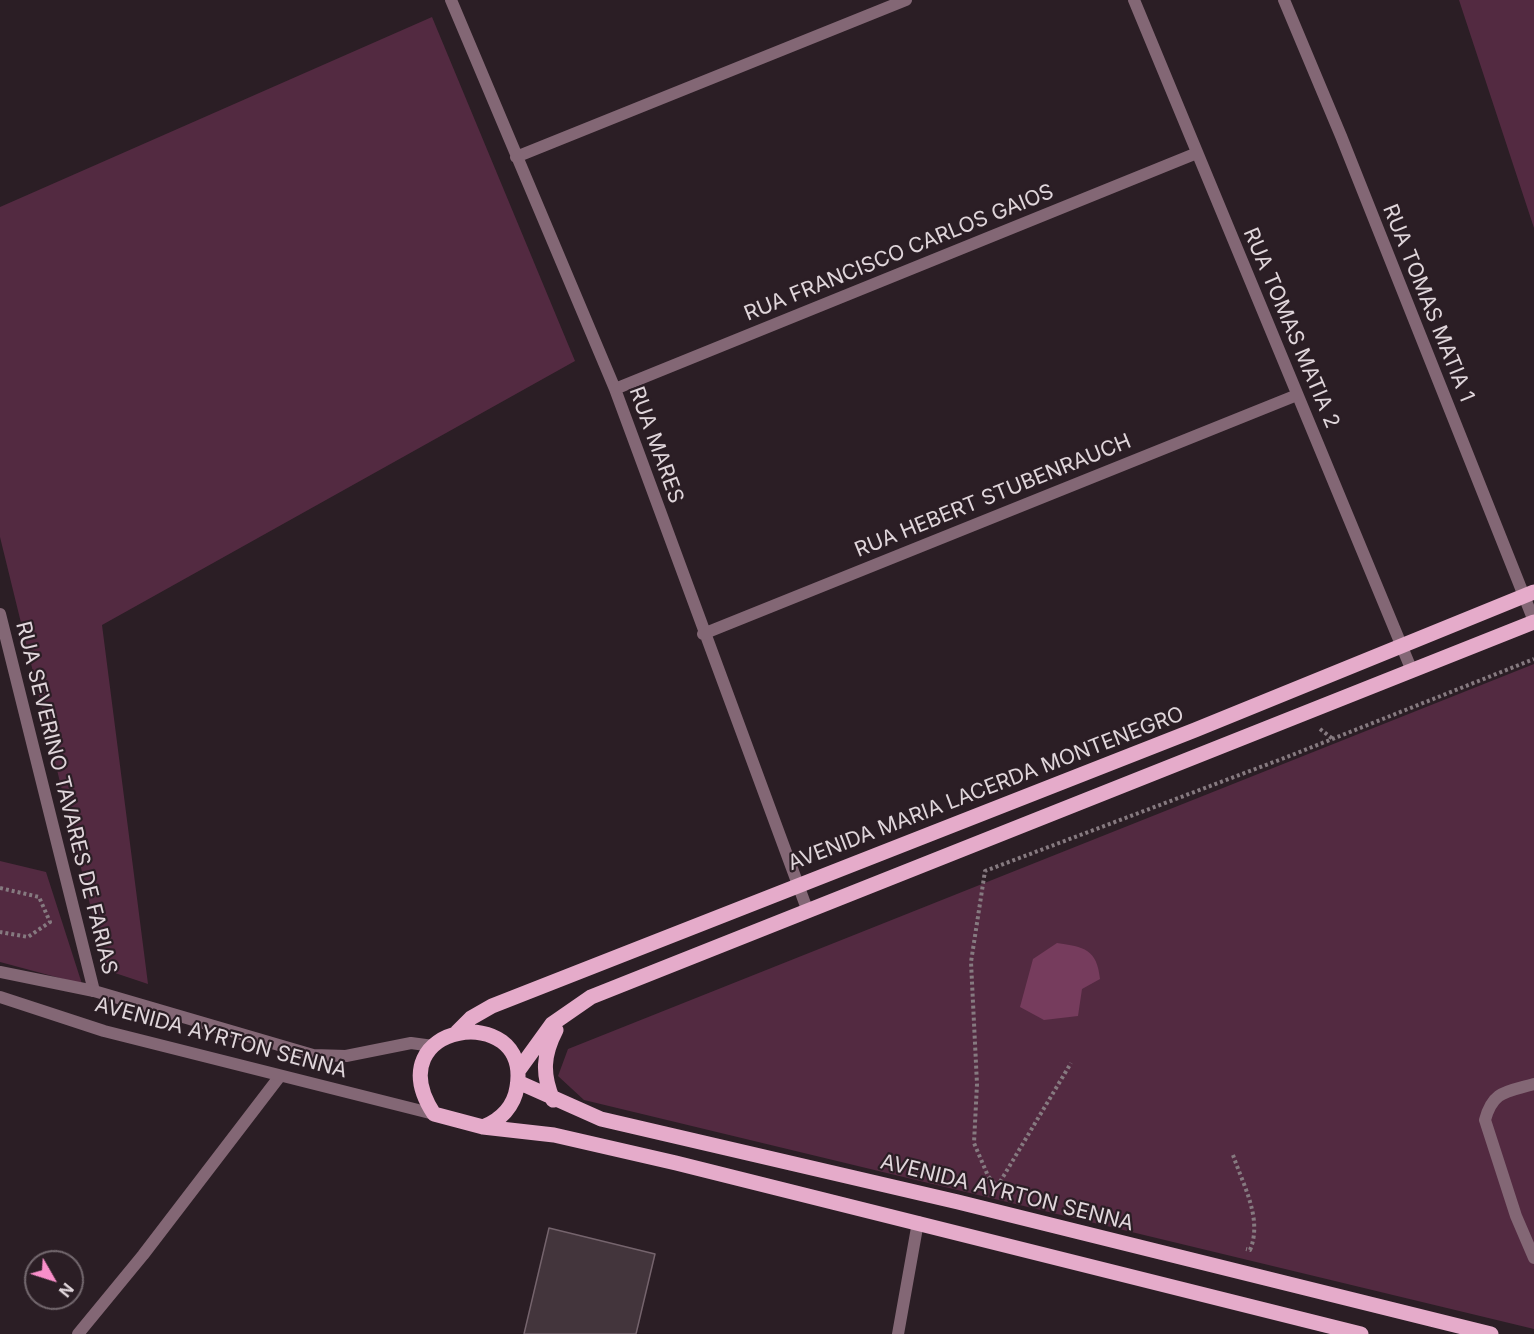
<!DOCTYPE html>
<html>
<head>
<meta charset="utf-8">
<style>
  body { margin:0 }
  #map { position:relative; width:1534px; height:1334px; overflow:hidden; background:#2b1e25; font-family:Inter,sans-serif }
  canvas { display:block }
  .north { position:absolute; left:24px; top:1250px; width:60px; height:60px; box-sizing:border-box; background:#2b1e25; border:2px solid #73686e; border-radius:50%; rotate:129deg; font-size:16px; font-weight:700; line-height:24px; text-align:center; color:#e0d6db }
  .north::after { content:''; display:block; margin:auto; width:21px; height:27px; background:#f98fca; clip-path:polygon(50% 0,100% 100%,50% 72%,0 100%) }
</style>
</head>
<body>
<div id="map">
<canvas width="1534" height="1334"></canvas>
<div class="north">N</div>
</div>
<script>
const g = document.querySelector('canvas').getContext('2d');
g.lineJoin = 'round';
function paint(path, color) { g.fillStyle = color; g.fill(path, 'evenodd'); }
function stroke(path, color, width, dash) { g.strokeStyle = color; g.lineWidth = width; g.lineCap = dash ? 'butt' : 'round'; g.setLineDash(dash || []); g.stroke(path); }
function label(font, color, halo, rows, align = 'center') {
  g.font = font + ' Inter,sans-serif'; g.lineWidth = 4.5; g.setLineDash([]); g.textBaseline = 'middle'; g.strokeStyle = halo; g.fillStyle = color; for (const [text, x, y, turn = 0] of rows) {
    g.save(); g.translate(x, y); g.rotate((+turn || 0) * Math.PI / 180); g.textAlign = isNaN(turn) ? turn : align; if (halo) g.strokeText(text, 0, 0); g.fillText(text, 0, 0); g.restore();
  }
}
paint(new Path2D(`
  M1459 0H1534V228Z
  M432 17 575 361 102 625 148 984 106 970 0 537V207Z
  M1534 664V1329L584 1100 558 1076 568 1049Z
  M0 861 46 872 82 984 0 962Z`), '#532a41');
paint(new Path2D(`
  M1057 943C1084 947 1097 949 1100 979L1082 989 1078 1016 1044 1020 1020 1007 1033 959Z`), '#763c5d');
const building = new Path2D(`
  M549 1228 655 1254 636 1334H524Z`);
paint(building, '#43353c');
stroke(building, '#75646d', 1.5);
stroke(new Path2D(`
  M1320 729 1333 739
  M0 888 39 897 50 922 28 937 0 932
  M1233 1155C1243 1185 1263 1219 1250 1250L1246 1249
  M997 1187 1071 1063
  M998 1188 988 1176 974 1143 977 1084 971 962 985 871 1287 757 1534 659`), '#867a80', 4, [3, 3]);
stroke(new Path2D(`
  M1534 1084C1507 1092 1493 1090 1485 1120L1516 1216 1534 1258`), '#836775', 12);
stroke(new Path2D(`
  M451 0 615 389 807 909
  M1134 0 1412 671
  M1284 0 1341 136 1534 621
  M516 157 906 0
  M615 389 1197 153
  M0 614 94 991
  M703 634 1297 395
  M78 1334 143 1255 280 1076
  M898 1334 918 1222`), '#836775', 12);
stroke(new Path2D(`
  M0 972 94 991 313 1055 346 1056 411 1043 433 1046
  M0 997 104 1031 434 1114`), '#836775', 12);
stroke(new Path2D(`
  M457 1032 471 1018 492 1006 1195 730 1534 592
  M518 1071 552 1024 591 997 1534 622
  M518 1082 601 1119 958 1202 1491 1334
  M553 1100C542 1074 543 1055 556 1030
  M483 1127C500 1120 514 1107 517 1087 532 1000 374 1022 434 1114L483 1127 554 1135 676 1163 1361 1334`), '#e5abca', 15);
label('21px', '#e0d6db', '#2b1e25', [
  ["RUA FRANCISCO CARLOS GAIOS",899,253,-22],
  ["RUA TOMAS MATIA 1",1428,303,68],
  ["RUA TOMAS MATIA 2",1291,328,67],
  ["RUA MARES",656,445,70],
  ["RUA HEBERT STUBENRAUCH",993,496,-22],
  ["AVENIDA MARIA LACERDA MONTENEGRO",986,789,-21],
  ["RUA SEVERINO TAVARES DE FARIAS",66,798,76],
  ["AVENIDA AYRTON SENNA",221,1038,15],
  ["AVENIDA AYRTON SENNA",1007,1193,14]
]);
</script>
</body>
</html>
